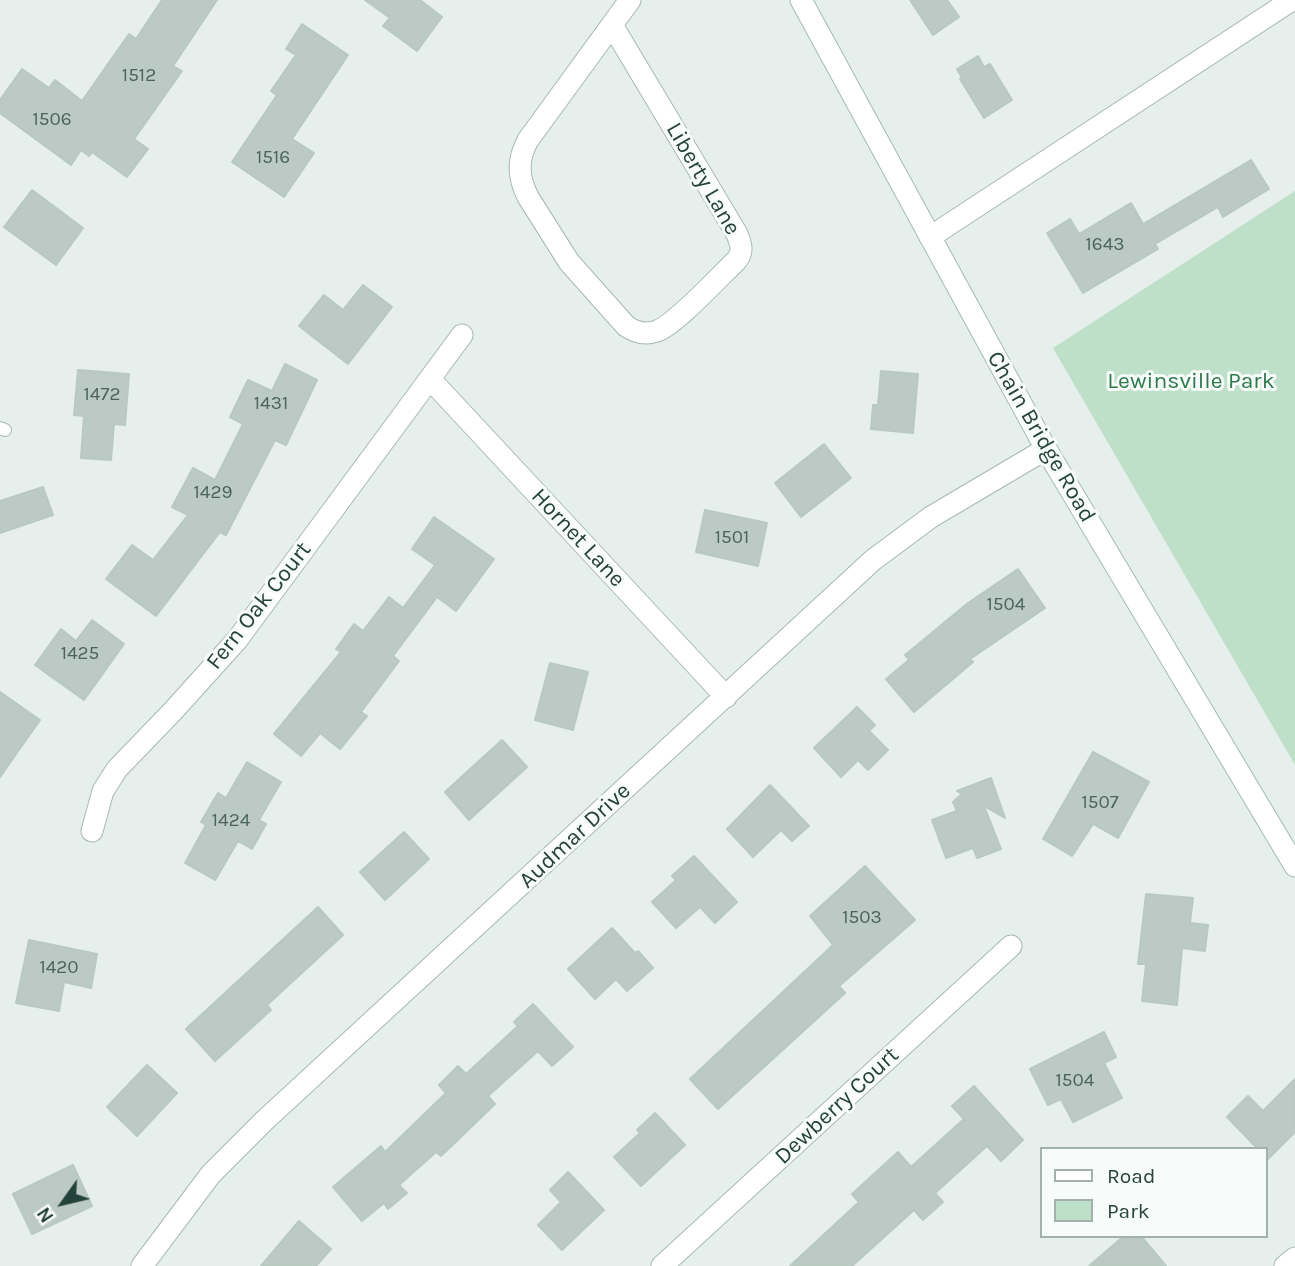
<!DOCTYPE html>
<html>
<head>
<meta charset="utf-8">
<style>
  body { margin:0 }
  #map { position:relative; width:1295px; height:1266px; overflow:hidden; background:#e6efeb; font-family:Karla,sans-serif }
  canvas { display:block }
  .legend { position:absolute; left:1040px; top:1147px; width:228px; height:91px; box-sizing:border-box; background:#f7fbf9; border:2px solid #a3b1ad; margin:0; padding:9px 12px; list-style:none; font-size:21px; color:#24423a }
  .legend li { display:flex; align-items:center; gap:14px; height:35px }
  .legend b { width:35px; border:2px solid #a3b1ad }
  .north { position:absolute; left:28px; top:1168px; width:70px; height:70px; -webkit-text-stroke:5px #f7fbf9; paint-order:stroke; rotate:236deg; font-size:19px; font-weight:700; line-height:28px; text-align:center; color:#24423a }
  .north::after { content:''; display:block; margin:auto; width:24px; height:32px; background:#24423a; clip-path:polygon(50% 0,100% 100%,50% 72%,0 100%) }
</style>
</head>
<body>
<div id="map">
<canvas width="1295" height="1266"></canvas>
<ul class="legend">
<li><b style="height:9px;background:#fff"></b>Road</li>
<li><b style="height:19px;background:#bfe0c8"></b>Park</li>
</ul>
<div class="north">N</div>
</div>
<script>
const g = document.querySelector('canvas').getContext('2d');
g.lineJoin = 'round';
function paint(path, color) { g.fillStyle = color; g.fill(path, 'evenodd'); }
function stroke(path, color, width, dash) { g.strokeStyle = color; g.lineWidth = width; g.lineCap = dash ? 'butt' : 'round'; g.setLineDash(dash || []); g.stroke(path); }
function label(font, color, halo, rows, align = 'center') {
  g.font = font + ' Karla,sans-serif'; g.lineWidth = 6; g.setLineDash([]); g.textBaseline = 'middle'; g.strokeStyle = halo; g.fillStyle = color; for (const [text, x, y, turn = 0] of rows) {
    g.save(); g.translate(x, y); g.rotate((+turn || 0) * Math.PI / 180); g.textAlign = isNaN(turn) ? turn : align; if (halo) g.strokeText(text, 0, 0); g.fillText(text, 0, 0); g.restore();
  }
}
paint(new Path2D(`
  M1295 191V765L1053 348Z`), '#bfe0c8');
const building = new Path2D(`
  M162 0H217L173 66 182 71 134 139 148 149 127 177 92 152 89 156 81 150 71 165 0 113V100L22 69 49 88 55 80 82 101 129 34 136 39Z
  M365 0H420L442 17 417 51 383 26 390 18Z
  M910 0H947L959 17 933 35Z
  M302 24 348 55 292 139 314 153 284 197 232 162 277 95 271 91 296 55 286 49Z
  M978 56 984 67 990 64 1012 100 984 118 960 79 962 78 957 69Z
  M1251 160 1269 189 1223 217 1218 207 1155 244 1158 249 1083 293 1047 233 1070 219 1079 234 1131 203 1143 224Z
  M32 190 83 228 56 265 4 227Z
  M363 285 392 307 348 364 299 326 324 295 343 310Z
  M285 364 317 380 286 445 275 440 226 535 220 532 156 616 106 579 132 545 153 560 188 515 172 507 193 468 215 480 243 424 230 417 248 380 272 391Z
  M78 370 129 374 125 425 114 424 111 460 81 458 84 416 74 415Z
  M881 371 918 374 913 433 871 429 873 405H878Z
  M824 444 851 478 801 517 775 483Z
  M43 487 53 515 0 533V501Z
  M705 510 767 523 758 566 696 552Z
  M434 517 494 559 456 611 437 597 393 656 399 661 361 712 367 716 340 749 320 733 301 756 274 734 341 652 336 649 354 624 363 631 389 597 403 608 435 565 412 549Z
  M1018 569 1045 608 970 659 973 662 914 712 886 679 909 660 905 655 968 603Z
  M92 620 124 644 84 700 35 665 61 629 76 641Z
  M550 663 588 672 573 730 535 720Z
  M0 692 40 720 0 777Z
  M857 707 875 725 869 731 888 750 868 770 858 760 841 777 814 748Z
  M502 740 527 767 469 820 445 792Z
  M1093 752 1149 782 1118 838 1093 824 1072 856 1043 839Z
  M247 762 281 782 259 820 266 824 252 849 238 841 215 880 185 863 206 825 201 822 218 793 226 798Z
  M991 778 1005 818 984 806 1001 849 977 858 973 848 946 858 932 820 957 811 953 802 962 794 957 791Z
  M770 785 809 826 792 841 781 830 753 857 727 829Z
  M404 832 429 859 385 900 360 872Z
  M694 856 737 902 715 923 700 907 676 928 652 902 676 880 672 876Z
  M865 866 915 920 839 986 845 993 718 1109 690 1079 833 945 810 916Z
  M1146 894 1193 898 1190 923 1208 925 1205 951 1182 948 1177 1005 1142 1001 1146 964H1138Z
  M318 907 343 935 267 1005 271 1010 215 1061 186 1029Z
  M612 928 635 953 638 951 653 968 627 991 616 979 595 999 568 969Z
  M29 940 97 954 91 988 64 982 59 1011 16 1003Z
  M533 1004 573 1047 552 1066 538 1051 488 1096 495 1104 441 1156 436 1152 399 1185 407 1193 388 1209 384 1203 362 1221 333 1187 381 1146 385 1152 446 1093 439 1085 458 1066 466 1074 518 1026 514 1022Z
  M1104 1032 1116 1057 1104 1063 1122 1098 1073 1122 1061 1099 1048 1105 1030 1069Z
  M147 1065 177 1093 137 1136 107 1107Z
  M1295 1079V1132L1268 1159 1265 1156V1149H1258L1227 1117 1248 1096 1263 1111Z
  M974 1086 1023 1140 1001 1161 987 1146 935 1193 943 1202 923 1220 914 1210 852 1266H790L859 1202 852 1194 898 1152 911 1167 964 1119 952 1106Z
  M655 1113 685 1145 641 1186 614 1157 640 1133 637 1130Z
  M73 1165 92 1206 32 1234 13 1194Z
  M568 1172 604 1210 562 1250 538 1225 561 1202 550 1190Z
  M299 1221 331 1249 316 1266H261Z
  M1124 1236H1141L1166 1266H1089Z`);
paint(building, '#bbcac4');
stroke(building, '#b8c9c2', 2);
const lane = new Path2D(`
  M0 428 5 430`);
const street = new Path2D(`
  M612 25 737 234C741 244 744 252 736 261 720 276 675 325 657 331 646 335 636 333 626 326L569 262 528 197C518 177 517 160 528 140L630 0
  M930 237 1292 0
  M430 379 726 697
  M92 831 103 791 117 769 173 711 237 640 462 335
  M142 1266 211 1174 264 1121 873 560 931 517 1046 449
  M662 1266 1011 946
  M1285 1266 1295 1258`);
const secondary = new Path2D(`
  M801 0 1046 449 1295 866`);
stroke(lane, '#a8b8b2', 14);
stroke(street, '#a8b8b2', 23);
stroke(secondary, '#a4bbb3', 23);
stroke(lane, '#fff', 12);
stroke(street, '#fff', 21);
stroke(secondary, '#fff', 21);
label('19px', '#4a645c', null, [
  ["1512",139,76],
  ["1506",52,120],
  ["1516",273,158],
  ["1643",1105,245],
  ["1472",102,395],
  ["1431",271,404],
  ["1429",213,493],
  ["1501",732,538],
  ["1504",1006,605],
  ["1425",80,654],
  ["1507",1100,803],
  ["1424",231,821],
  ["1503",862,918],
  ["1420",59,968],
  ["1504",1075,1081]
]);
label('23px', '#24423a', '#f7fbf9', [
  ["Liberty Lane",703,179,60],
  ["Chain Bridge Road",1041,437,60],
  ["Hornet Lane",578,538,47],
  ["Fern Oak Court",259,606,-52],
  ["Audmar Drive",575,836,-43],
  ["Dewberry Court",837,1106,-43]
]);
label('23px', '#2d7a4b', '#f7fbf9', [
  ["Lewinsville Park",1191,381]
]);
</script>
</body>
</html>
